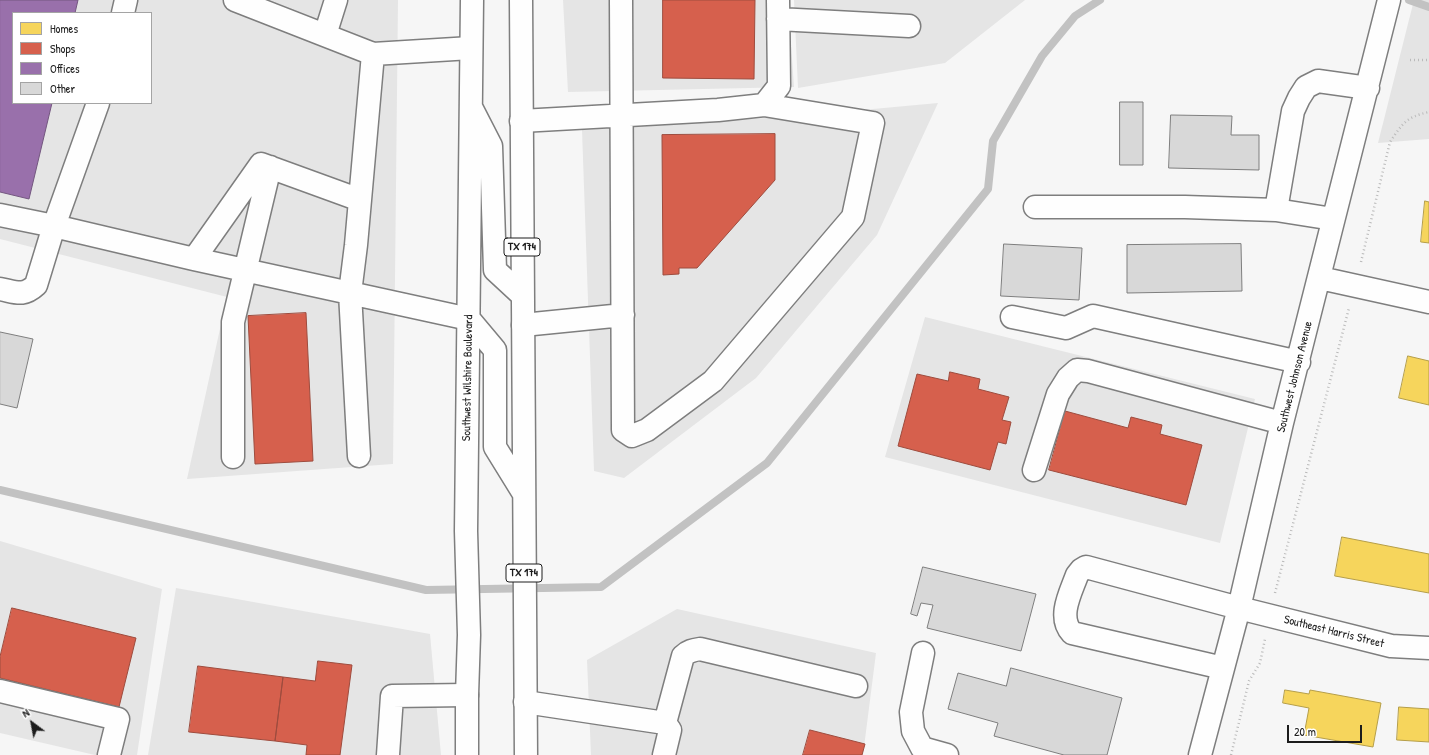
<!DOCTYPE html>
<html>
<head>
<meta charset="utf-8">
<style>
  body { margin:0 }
  #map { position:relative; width:1429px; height:755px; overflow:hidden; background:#f6f6f6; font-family:"Patrick Hand",sans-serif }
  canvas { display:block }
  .legend { position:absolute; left:12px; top:12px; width:140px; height:92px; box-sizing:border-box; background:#fff; border:1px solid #a4a4a4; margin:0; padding:5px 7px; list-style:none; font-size:12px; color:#1c1c1c }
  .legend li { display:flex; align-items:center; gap:8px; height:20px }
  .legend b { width:20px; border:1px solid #a4a4a4 }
  .north { position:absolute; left:12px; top:703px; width:40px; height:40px; -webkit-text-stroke:3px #fff; paint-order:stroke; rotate:328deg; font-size:11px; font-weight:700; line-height:16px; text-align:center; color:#1c1c1c }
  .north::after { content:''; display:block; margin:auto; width:14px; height:18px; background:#1c1c1c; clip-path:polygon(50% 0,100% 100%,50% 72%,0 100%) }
  .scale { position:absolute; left:1287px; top:725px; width:75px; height:18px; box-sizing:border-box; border:2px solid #1c1c1c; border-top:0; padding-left:5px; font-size:12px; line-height:14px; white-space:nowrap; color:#1c1c1c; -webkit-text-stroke:3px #fff; paint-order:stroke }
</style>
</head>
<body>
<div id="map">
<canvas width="1429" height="755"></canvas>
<ul class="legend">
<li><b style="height:11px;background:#f6d55c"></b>Homes</li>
<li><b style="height:11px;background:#d6604d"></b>Shops</li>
<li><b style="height:11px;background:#9970ab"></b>Offices</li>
<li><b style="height:11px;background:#d8d8d8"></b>Other</li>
</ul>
<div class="north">N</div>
<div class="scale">20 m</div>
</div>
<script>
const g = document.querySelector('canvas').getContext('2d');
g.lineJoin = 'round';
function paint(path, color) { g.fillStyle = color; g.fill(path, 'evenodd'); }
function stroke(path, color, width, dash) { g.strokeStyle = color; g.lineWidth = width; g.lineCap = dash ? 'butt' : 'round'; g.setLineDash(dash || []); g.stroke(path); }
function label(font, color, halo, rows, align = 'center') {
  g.font = font + ' "Patrick Hand",sans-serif'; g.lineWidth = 4; g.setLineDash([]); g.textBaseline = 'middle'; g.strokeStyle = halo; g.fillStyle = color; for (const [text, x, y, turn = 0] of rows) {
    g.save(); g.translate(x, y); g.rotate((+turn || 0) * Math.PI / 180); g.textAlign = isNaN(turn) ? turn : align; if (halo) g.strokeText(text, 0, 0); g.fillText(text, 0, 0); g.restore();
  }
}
paint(new Path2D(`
  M0 0H398L393 464 187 479 227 297 0 239ZM13 13H151V103H13Z
  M563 0H788L794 87 568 92Z
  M794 0H1025L945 63 798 88Z
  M938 103 877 235 756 378 624 478 594 471 582 130 797 116Z
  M925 317 1255 399 1220 543 885 457Z
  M0 541 162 589 137 755H95L0 733Z
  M176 588 430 634 441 755H148Z
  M677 609 876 653 863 755H591L587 660Z`), '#e5e5e5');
paint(new Path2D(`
  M1414 0H1429V139L1378 143Z`), '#e4e4e4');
const homes = new Path2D(`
  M1425 201 1429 202V243L1421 242Z
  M1408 356 1429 361V405L1399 398Z
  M1342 537 1429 554V593L1335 576Z
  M1285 690 1309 694 1310 690 1381 703 1373 747 1304 735 1309 708 1283 703Z
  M1399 707 1429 709V742L1397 740Z`);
paint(homes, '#f6d55c');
stroke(homes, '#b59e49', 1);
const shops = new Path2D(`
  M663 0H755L754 79 663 78Z
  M775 134V180L697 268H679V274L663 275 662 135Z
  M306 313 313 461 255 464 248 316Z
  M950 372 980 379 978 389 1009 397 1002 420 1011 422 1006 444 998 442 990 470 898 446 917 374 948 381Z
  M1065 411 1128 428 1131 417 1162 425 1160 434 1202 445 1186 505 1049 470Z
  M12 608 136 638 119 707 0 678V657Z
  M318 661 352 665 340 755H306L307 745 275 741 283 677 315 681Z
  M198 666 283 677 275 741 189 732Z
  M810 730 865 744 862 755H803Z`);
paint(shops, '#d6604d');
stroke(shops, '#9e4c3e', 1);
const offices = new Path2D(`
  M0 0H78L75 13H13V103H52L29 199 0 192Z`);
paint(offices, '#9970ab');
stroke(offices, '#745780', 1);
stroke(new Path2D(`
  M1409 0 1429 7
  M0 490 426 590 601 587 767 463 988 189 993 141 1042 56 1075 16 1100 0`), '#c2c2c2', 8);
const building = new Path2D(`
  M1120 102H1143V165H1120Z
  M1171 115 1232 116 1231 135H1259V170L1169 168Z
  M1004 244 1082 248 1079 300 1001 296Z
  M1241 244 1242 291 1127 293V245Z
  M0 332 33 339 17 408 0 404Z
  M923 567 1036 594 1021 651 927 628 933 605 921 603 917 616 911 614Z
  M1011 668 1122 698 1107 755H1064L994 736 998 723 948 709 958 673 1006 686Z`);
paint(building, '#d8d8d8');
stroke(building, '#7e7e7e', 1);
const minor = new Path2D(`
  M235 0 373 54 471 48
  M621 0 623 430 632 436 647 430 713 381 853 217 873 123 764 105
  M123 13 126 0
  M778 19 909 26
  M325 35 336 0
  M98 103 54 226 194 259 469 319
  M521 121 718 110 764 105 779 86 778 0
  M1035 207H1185L1276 210 1333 219
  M1276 210 1293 111 1299 98 1306 87 1318 81 1368 88
  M0 215 54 226 36 285C23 297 16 292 0 289
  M194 259 261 164 360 200
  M1320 278 1429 302
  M1012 317 1066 328 1093 316 1299 362
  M523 325 623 315
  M359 456 350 293 356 245 373 54
  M233 457V322L270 167
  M1034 470 1058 394 1068 378 1077 370 1088 371 1282 423
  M923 653 911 712 913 731 922 748 947 755
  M1223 668 1072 633C1057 617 1071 592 1077 575L1081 570 1086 567 1239 608 1391 646 1429 648
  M0 691 118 719 109 755
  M525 702 665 723 670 730 664 755
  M665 723 683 656C688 651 693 650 700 649L856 686
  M388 755 392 696 467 695
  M1200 755 1239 608 1282 423 1389 0`);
const major = new Path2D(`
  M521 0 526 755
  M472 109 491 146 495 270 522 295
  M469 319 495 350V447L524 494
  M467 755V695L469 635 466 531 472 0`);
stroke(minor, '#7e7e7e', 25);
stroke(major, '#7e7e7e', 25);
stroke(new Path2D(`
  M1410 60H1429
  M1361 262 1390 142C1403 123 1406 117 1429 112
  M1275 593 1349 308
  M1231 755 1249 681 1260 663 1265 639`), '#bababa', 2.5, [1, 3]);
stroke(minor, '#fefefe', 22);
stroke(major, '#fefefe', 22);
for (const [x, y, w] of [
  [522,247,36],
  [524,573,36]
]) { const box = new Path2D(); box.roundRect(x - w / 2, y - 9, w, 18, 3); g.fillStyle = '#fff'; g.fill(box); stroke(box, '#1c1c1c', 1); }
label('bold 11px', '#1c1c1c', null, [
  ["TX 174",522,247],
  ["TX 174",524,573]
]);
label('12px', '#1c1c1c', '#fff', [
  ["Southwest Johnson Avenue",1295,377,-76],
  ["Southwest Wilshire Boulevard",468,378,-89],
  ["Southeast Harris Street",1334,632,14]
]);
</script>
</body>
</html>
